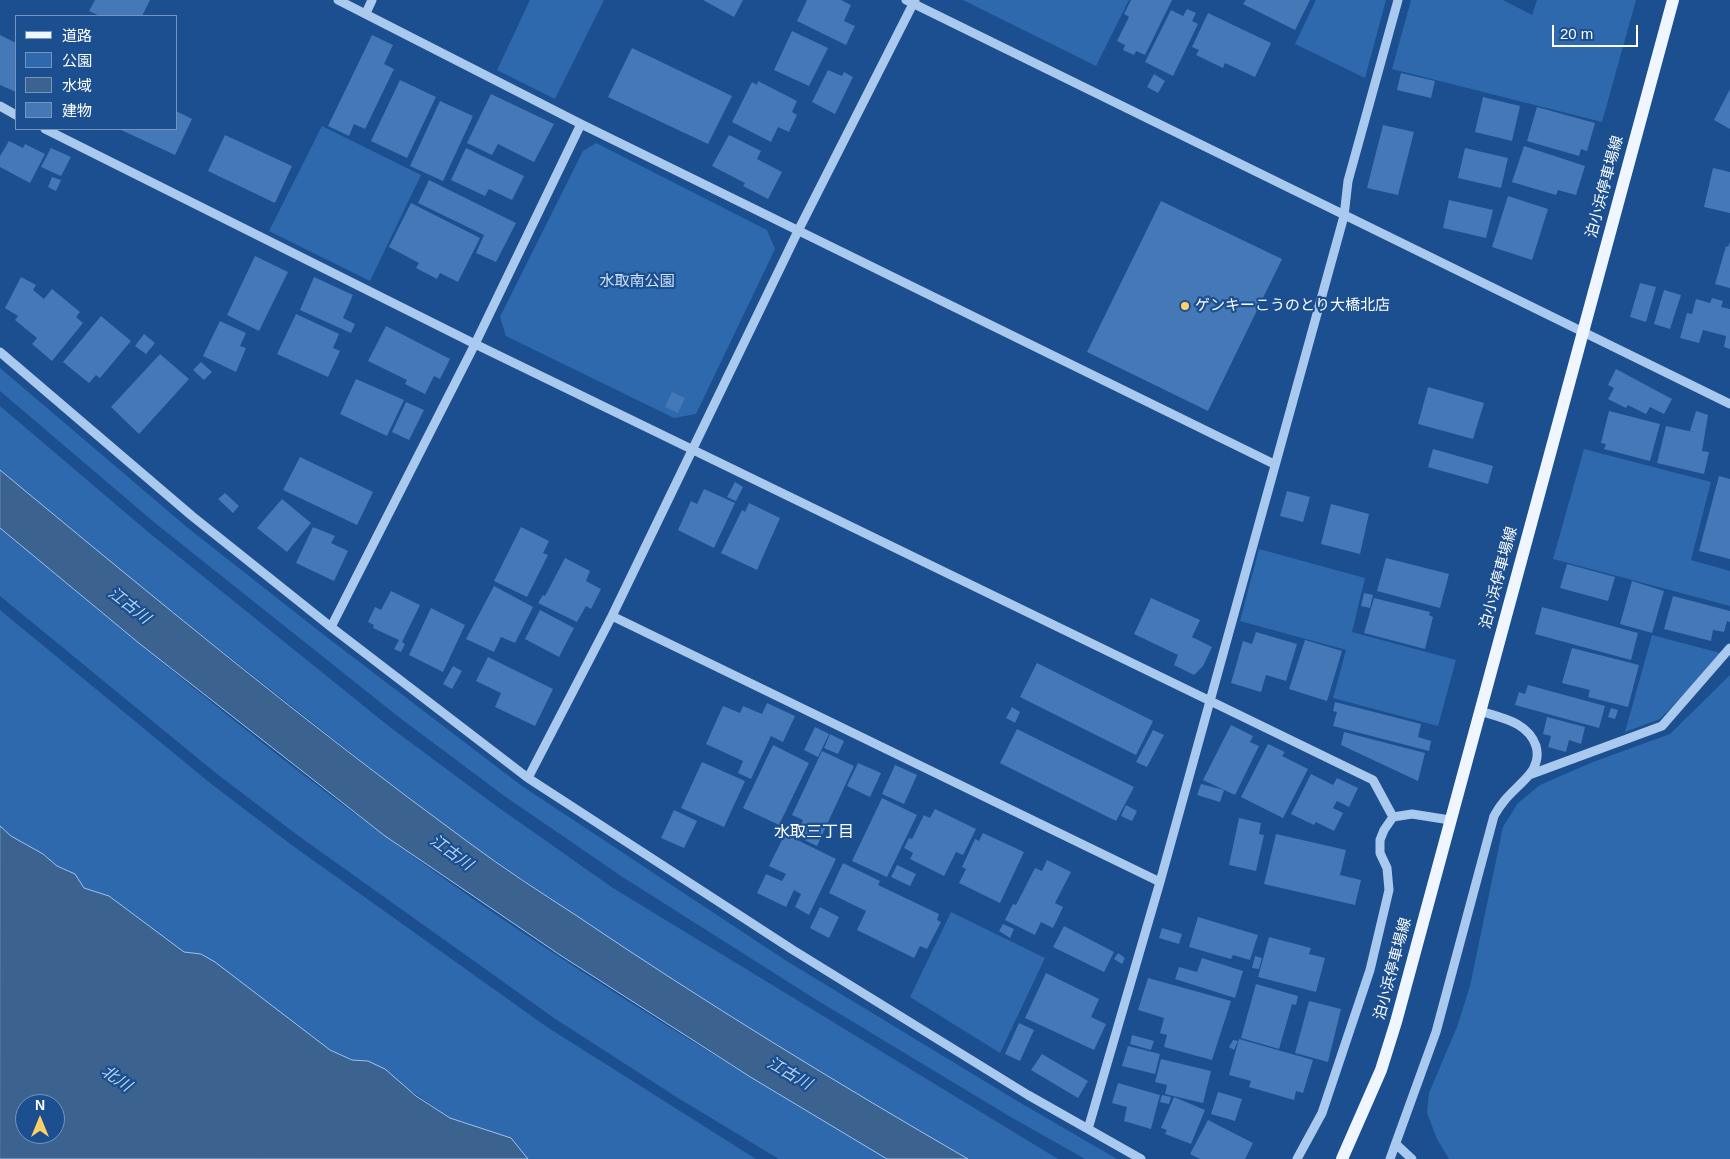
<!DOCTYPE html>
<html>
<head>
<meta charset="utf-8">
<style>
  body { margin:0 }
  #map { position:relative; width:1730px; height:1159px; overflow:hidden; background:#1b4f8f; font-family:Arial,"Noto Sans JP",sans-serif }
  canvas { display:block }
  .legend { position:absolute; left:15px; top:15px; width:162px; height:115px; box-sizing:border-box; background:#1b4f8f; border:1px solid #7695bc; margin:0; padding:6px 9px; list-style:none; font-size:15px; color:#fff }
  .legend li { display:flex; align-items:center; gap:10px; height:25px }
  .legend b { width:25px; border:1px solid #7695bc }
  .north { position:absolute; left:15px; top:1094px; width:50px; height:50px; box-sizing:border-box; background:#1b4f8f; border:1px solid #7695bc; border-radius:50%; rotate:0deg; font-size:14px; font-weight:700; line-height:20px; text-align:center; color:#fff }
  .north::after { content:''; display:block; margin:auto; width:18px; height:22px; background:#ffd166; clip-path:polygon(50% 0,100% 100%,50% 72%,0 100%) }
  .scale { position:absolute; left:1552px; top:25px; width:86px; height:22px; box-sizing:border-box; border:2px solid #fff; border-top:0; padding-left:6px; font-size:15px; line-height:18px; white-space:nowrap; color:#fff; -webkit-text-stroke:4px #1b4f8f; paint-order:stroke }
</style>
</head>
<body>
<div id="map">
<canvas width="1730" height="1159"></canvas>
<ul class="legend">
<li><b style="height:6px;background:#f0f6ff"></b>道路</li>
<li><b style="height:14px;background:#2e69ad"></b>公園</li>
<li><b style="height:14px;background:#3c6290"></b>水域</li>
<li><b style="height:14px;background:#4478b7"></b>建物</li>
</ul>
<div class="north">N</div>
<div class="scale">20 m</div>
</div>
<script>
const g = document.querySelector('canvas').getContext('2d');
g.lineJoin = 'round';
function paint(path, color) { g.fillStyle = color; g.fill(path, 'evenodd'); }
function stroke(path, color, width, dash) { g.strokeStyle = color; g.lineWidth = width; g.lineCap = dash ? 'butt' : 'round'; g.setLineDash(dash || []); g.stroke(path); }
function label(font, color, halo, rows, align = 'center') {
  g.font = font + ' Arial,"Noto Sans JP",sans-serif'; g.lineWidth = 4.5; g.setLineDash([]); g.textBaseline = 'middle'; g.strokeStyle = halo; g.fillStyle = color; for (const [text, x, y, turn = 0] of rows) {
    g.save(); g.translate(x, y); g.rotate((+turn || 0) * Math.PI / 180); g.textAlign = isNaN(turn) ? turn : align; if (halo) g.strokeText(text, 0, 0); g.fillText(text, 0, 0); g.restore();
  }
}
paint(new Path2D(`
  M530 0H604L555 99 497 70Z
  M963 0H1129L1096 66Z
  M1316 0H1386L1365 78 1295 44Z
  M1411 0H1503L1532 15 1537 0H1636L1602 122 1392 69Z
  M322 126 421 175 370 281 269 231Z
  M596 143 767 230 775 249 696 414 674 418 506 336 500 317 583 151Z
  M0 368 188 528 324 635 522 786 785 960 1019 1102 1117 1159H1085L1009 1116 815 999 621 876 503 795 400 718 155 523 0 391Z
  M0 406 147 531 391 728 495 805 613 888 1058 1159H968L836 1083 642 960 470 844 365 764 117 568 0 470Z
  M1584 449 1711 482 1691 560 1730 571V606L1553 559Z
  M0 528C126 633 252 739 385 836 545 954 716 1057 887 1159H779L678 1098 554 1018 300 837 217 774 0 596Z
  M1259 549 1365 578 1352 632 1456 660 1438 726 1333 698 1346 650 1240 621Z
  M0 610 210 783 293 846 547 1027 756 1159H528L511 1138 450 1118 368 1061 352 1060 330 1050 201 954 184 952 109 896 84 888 75 874 57 866 43 854 11 836 0 826Z
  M1652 635 1724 654 1660 719 1625 732Z
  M1730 675V1159H1449L1437 1139 1427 1113 1429 1093 1457 1027 1470 986 1503 827 1518 803 1540 785 1593 762 1670 734Z
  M951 912 1045 958 1000 1053 910 997Z`), '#2e69ad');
const water = new Path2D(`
  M0 470C153 597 307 724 468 842 503 868 540 892 577 916 704 1002 835 1082 968 1159H887L752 1078 560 955 385 836 140 644 0 528Z
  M0 826 11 836 43 854 57 866 75 874 84 888 109 896 184 952 201 954 215 962 330 1050 352 1060 368 1061 385 1069 416 1096 450 1118 511 1138 528 1159H0ZM25 1104H55V1134H25Z`);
paint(water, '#3c6290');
stroke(water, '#9cc4f0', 1);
paint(new Path2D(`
  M95 0H150L142 16H100L89 11Z
  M703 0H743L734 17Z
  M807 0H841L851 5 844 21 855 26 846 45 797 21Z
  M1131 0H1172L1145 55 1136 51 1134 55 1123 50 1125 45 1117 41 1129 17 1124 14Z
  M1246 0H1310L1295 30 1243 4Z
  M1187 9 1196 13 1192 21 1198 24 1173 76 1145 62 1171 10 1183 16Z
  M1208 13 1271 43 1255 77 1225 63 1223 68 1196 55 1199 50 1192 47Z
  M792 31 828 48 809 86 774 70Z
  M0 35 16 43V92L0 85Z
  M372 35 393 45 384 64 394 69 365 129 354 124 349 136 328 126Z
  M632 48 732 96 708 144 608 97Z
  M828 70 842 76 844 72 853 77 835 114 812 102Z
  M1401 73 1435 81 1431 98 1397 90Z
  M1154 74 1165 81 1158 93 1147 87Z
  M400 80 436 97 407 158 371 141Z
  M758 81 797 101 792 112 797 115 789 132 778 127 771 142 732 122 752 82 757 85Z
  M1730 89V129L1714 120Z
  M491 94 554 124 534 162 498 144 492 155 467 143Z
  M1483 97 1520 106 1512 141 1475 132Z
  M440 101 473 116 443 181 410 166Z
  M1537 107 1595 123 1587 151 1581 149 1579 156 1527 141Z
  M176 111 192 119 175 155 119 129H176Z
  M1383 125 1414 132 1398 195 1367 188Z
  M225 135 292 166 275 203 208 171Z
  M729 135 761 151 757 159 782 172 768 199 743 186 745 183 712 166Z
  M9 141 23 148 25 144 45 154 30 183 0 167V156Z
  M1524 146 1585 166 1576 195 1558 190 1556 195 1512 182Z
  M51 148 71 157 61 176 41 167Z
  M466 148 524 176 512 200 489 189 485 196 451 180Z
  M1465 148 1508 158 1501 188 1458 178Z
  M1713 168 1730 172V213L1704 207Z
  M52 177 61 180 56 191 48 187Z
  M429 180 516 223 496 262 476 253 484 235 418 203Z
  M1508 196 1548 209 1532 260 1492 247Z
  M1449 200 1493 210 1486 238 1443 228Z
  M1161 201 1282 259 1208 411 1087 352Z
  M411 203 480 238 458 282 440 273 437 279 416 268 419 263 389 247Z
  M1730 242V288L1715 284 1726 246 1728 247Z
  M255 256 288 272 259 331 227 315Z
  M21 277 36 285 33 290 44 299 52 289 80 312 76 317 83 323 52 361 32 344 37 338 15 320 18 316 5 308Z
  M314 277 353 295 343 318 355 324 351 333 300 310Z
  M1640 283 1656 287 1646 322 1630 317Z
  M1664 290 1681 295 1670 329 1654 324Z
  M1712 298 1723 301 1721 307 1730 309V349L1724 347 1726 336 1703 330 1699 343 1680 338 1687 313 1692 314 1696 299 1710 303Z
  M296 314 339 334 333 348 340 351 328 377 277 354Z
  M101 316 131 341 100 378 96 375 89 383 63 362Z
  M220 321 246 333 240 346 246 348 236 372 203 356Z
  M386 326 450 359 440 379 434 376 425 394 405 384 407 380 368 361Z
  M144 334 155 343 146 354 135 346Z
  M160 354 189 379 139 434 111 407Z
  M201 362 212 372 204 380 193 370Z
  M1616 369 1672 399 1664 414 1650 407 1646 414 1628 405 1626 408 1608 399 1614 388 1608 385Z
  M356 379 404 400 387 436 340 414Z
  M1428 387 1484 403 1473 439 1418 424Z
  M672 392 685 398 678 413 665 407Z
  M406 402 424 410 409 440 392 432Z
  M1609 411 1660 424 1650 461 1604 449 1606 444 1601 443Z
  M1696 411 1708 415 1702 451 1709 452 1704 474 1657 463 1666 426 1698 433 1690 431Z
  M1433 449 1493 466 1488 484 1428 467Z
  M300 457 373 492 357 525 283 490Z
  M1719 476 1730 479V559L1699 551Z
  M735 482 743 487 736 501 727 497Z
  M704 489 735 503 714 548 678 530 691 501 697 504Z
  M1287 491 1310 497 1303 522 1280 516Z
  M225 493 239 506 233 513 218 499Z
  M282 499 311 523 287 552 257 528Z
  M749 503 780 518 757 570 721 553 742 510 745 512Z
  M1331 504 1369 514 1360 554 1321 544Z
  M313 527 335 536 331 543 348 551 334 581 296 563Z
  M521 527 549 541 543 553 548 555 527 597 494 581Z
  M565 558 590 571 586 581 601 589 591 609 586 606 577 622 538 603 543 595 545 596Z
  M1386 558 1449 574 1440 608 1377 591Z
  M1567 564 1615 577 1608 601 1560 588Z
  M1632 581 1664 591 1652 633 1620 624Z
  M494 586 533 607 515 643 501 637 494 652 466 639Z
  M391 591 420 605 402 642 405 644 401 652 394 649 399 640 373 628 374 625 368 622 375 607 381 610Z
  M1364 593 1373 595 1370 608 1361 606Z
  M1673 596 1730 611V622L1727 621 1724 632 1713 630 1711 641 1664 629Z
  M1151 598 1200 620 1192 637 1212 647 1203 666 1194 675 1174 665 1178 655 1134 634Z
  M1374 598 1430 612 1429 615 1433 617 1425 649 1364 633Z
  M1542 607 1638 633 1631 660 1535 634Z
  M431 608 465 625 443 672 409 655Z
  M540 610 574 628 559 657 525 639Z
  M1256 632 1297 644 1286 681 1266 675 1261 692 1231 683 1243 641 1252 644Z
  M1305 640 1342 651 1327 701 1289 689Z
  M1572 648 1639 665 1628 707 1588 697 1590 690 1562 683Z
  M488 657 553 689 535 726 495 707 501 693 476 681Z
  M1037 663 1153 721 1136 755 1020 697Z
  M453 666 462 671 452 689 443 684Z
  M1528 685 1605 706 1599 728 1515 705 1519 692 1525 694Z
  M1335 702 1421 724 1418 737 1431 741 1429 751 1333 726 1337 712 1333 711Z
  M767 703 795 716 783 742 771 736 751 779 738 773 743 761 706 744 723 706 740 713 743 706 762 714Z
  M1012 707 1020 712 1015 723 1006 718Z
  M1611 708 1618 710 1615 719 1608 717Z
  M1547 717 1585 727 1581 744 1569 740 1566 752 1548 747 1551 736 1543 734Z
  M1231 725 1253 736 1250 742 1259 746 1235 795 1203 780Z
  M815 727 829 734 818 757 804 750Z
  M1017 729 1134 787 1116 821 1000 763Z
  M1153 730 1164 735 1147 767 1136 762Z
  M1344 732 1425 753 1418 781 1341 745Z
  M830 734 844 741 838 754 824 748Z
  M1268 744 1285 752 1282 756 1308 769 1283 818 1241 797Z
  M773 745 809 763 779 825 743 808Z
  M822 751 854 766 817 846 796 836 803 820 792 815Z
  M702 762 745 781 724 827 681 808Z
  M858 763 881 773 870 797 847 786Z
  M895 765 917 775 904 804 882 794Z
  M1311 774 1333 785 1337 778 1358 788 1349 807 1337 801 1333 808 1343 813 1334 831 1316 822 1314 825 1291 814Z
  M1201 784 1224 790 1220 802 1197 795Z
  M882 798 917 815 887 877 852 861Z
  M1126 805 1137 811 1132 821 1121 816Z
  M935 809 976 829 963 855 956 852 944 876 910 859 913 853 904 848 909 838 912 839 924 815 930 818Z
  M674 810 697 821 684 848 661 838Z
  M1239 818 1261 823 1259 834 1264 835 1256 871 1229 865Z
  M983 833 1024 852 1000 903 959 883 966 869 962 867 975 839 979 841Z
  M785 834 836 859 809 915 795 907 801 894 794 890 786 907 757 893 766 874 782 881 786 874 769 866Z
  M1276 834 1346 850 1340 875 1361 880 1355 905 1264 884Z
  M1047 860 1071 872 1055 903 1063 907 1053 928 1041 922 1035 935 1005 920 1013 904 1016 905 1035 868 1042 871Z
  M843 863 880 881 878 885 939 914 937 920 941 922 927 949 920 946 914 958 857 930 866 911 829 893Z
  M897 865 916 874 910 886 891 877Z
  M820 907 839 917 829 938 810 928Z
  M1198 917 1258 935 1250 960 1233 955 1231 959 1189 947Z
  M1003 924 1014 929 1010 938 999 931Z
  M1064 926 1114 952 1104 972 1053 947Z
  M1162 928 1182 934 1179 944 1159 938Z
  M1269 937 1311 948 1309 954 1325 958 1316 992 1258 977Z
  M1118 953 1125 958 1122 964 1114 959Z
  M1255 956 1262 958 1259 969 1252 968Z
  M1202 958 1243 971 1235 998 1175 979 1179 967 1197 972Z
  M1046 973 1099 999 1091 1017 1106 1024 1094 1050 1025 1018Z
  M1148 978 1231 1001 1212 1060 1164 1047 1167 1035 1160 1033 1164 1018 1138 1010Z
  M1256 984 1298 996 1296 1005 1292 1004 1279 1049 1241 1038Z
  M1309 1001 1341 1009 1328 1062 1295 1053Z
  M1019 1023 1034 1030 1020 1061 1005 1054Z
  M1132 1035 1154 1041 1151 1050 1130 1044Z
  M1239 1039 1313 1060 1303 1093 1296 1091 1294 1100 1249 1087 1251 1081 1229 1075Z
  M1233 1040 1238 1041 1234 1050 1229 1047Z
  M1128 1046 1160 1054 1155 1074 1122 1066Z
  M1042 1054 1088 1081 1078 1098 1031 1070Z
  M1161 1059 1211 1071 1203 1103 1165 1094 1167 1085 1155 1082Z
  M1118 1083 1160 1095 1151 1129 1124 1121 1127 1107 1112 1103Z
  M1218 1092 1242 1099 1235 1121 1211 1114Z
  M1162 1095 1171 1097 1169 1104 1160 1102Z
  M1174 1097 1205 1110 1191 1144 1165 1134 1167 1130 1161 1128Z
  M1208 1120 1253 1143 1245 1159H1200L1190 1154Z`), '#4478b7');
stroke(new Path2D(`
  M338 0 581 124 1274 464
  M906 0 1730 404
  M366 13 372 0
  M0 106 16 115
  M45 129 475 344 1373 780 1393 817
  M0 352 192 516 331 627 528 778 793 950 1028 1095 1141 1159
  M612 616 1160 882
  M331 627 475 344 581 124
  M1529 775 1662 726 1730 648
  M528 778 612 616 798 231 915 0
  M1088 1129 1160 882 1344 216 1348 181 1398 0
  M1397 1145 1412 1159
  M1297 1159 1322 1113 1370 970 1389 890 1387 868 1380 853V840L1384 830 1393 817 1412 814 1450 820
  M1390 1159 1436 1032 1494 816C1504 797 1516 790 1529 775 1536 767 1539 756 1536 746 1528 722 1502 718 1480 711`), '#a9c9ee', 9);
stroke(new Path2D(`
  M1342 1159 1381 1070 1396 1022 1673 0`), '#f0f6ff', 12);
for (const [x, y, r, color] of [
  [1185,306,5,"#ffd166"]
]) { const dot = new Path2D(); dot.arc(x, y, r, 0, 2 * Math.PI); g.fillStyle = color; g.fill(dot); stroke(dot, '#1b4f8f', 2); }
label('15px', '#fff', '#1b4f8f', [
  ["泊小浜停車場線",1605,187,-75],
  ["泊小浜停車場線",1499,578,-75],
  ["泊小浜停車場線",1393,969,-75]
]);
label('15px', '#cfe3fa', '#1b4f8f', [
  ["水取南公園",637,282]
]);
label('15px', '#fff', '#1b4f8f', [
  ["ゲンキーこうのとり大橋北店",1195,306]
], 'left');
label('italic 16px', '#b5d3f5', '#1b4f8f', [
  ["江古川",129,606,38],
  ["江古川",451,853,36],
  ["江古川",789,1074,30],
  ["北川",116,1079,35]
]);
label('16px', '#fff', '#1b4f8f', [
  ["水取三丁目",814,833]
]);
</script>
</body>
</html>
